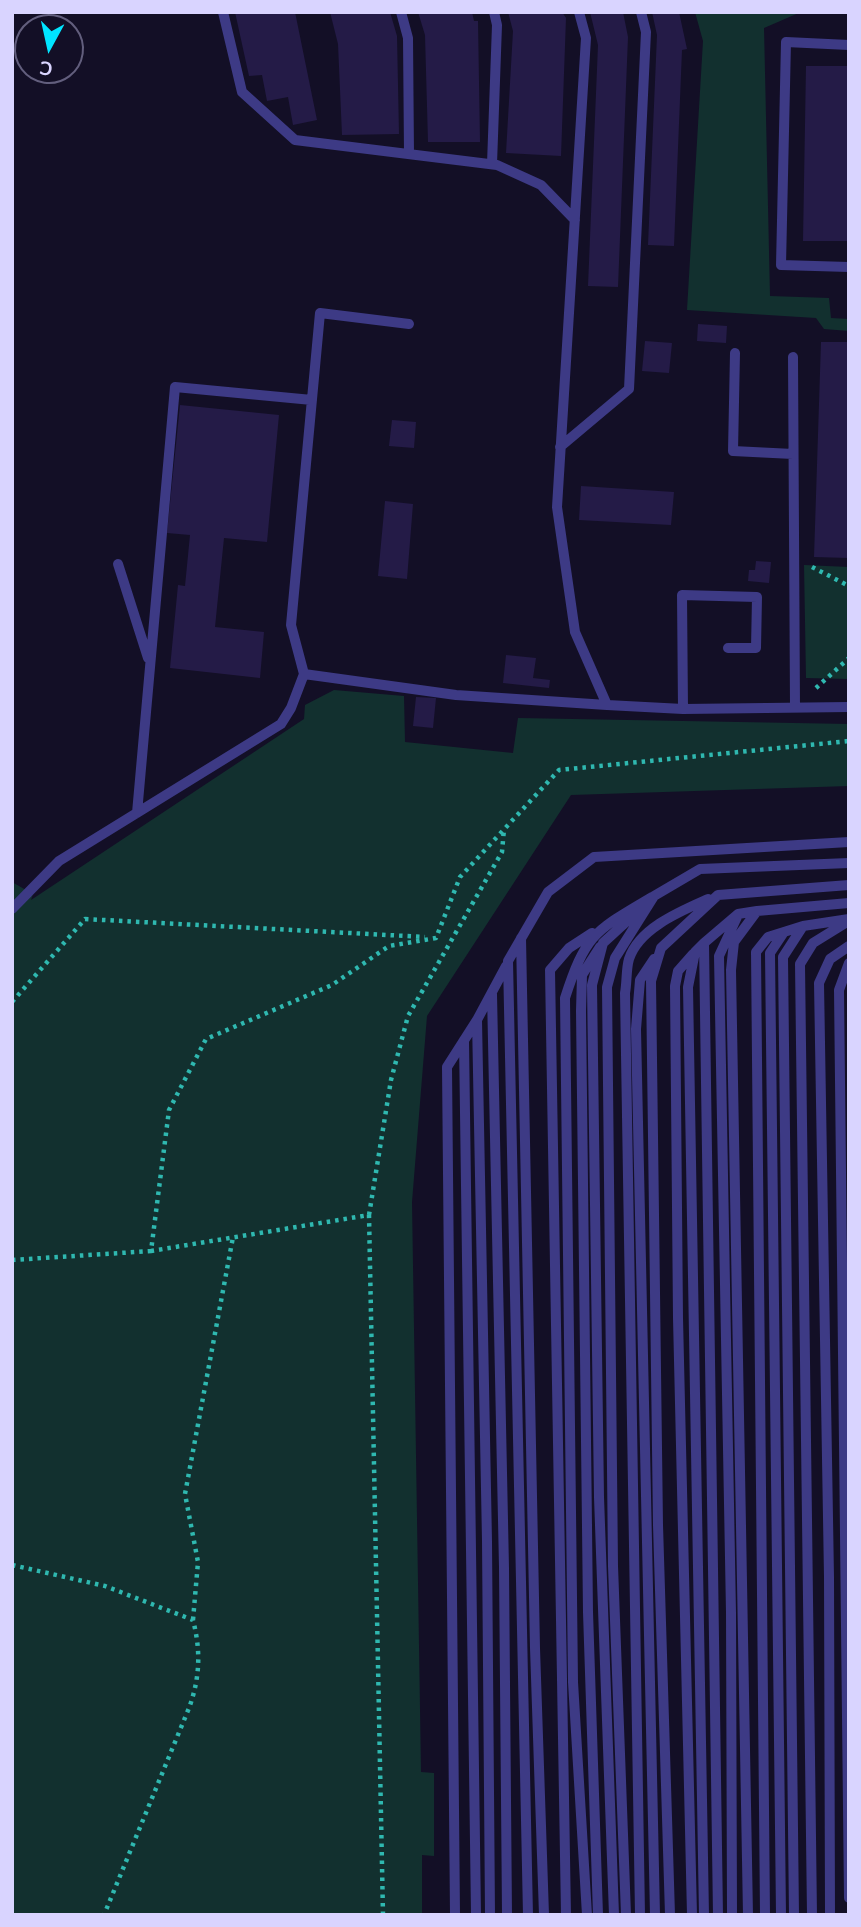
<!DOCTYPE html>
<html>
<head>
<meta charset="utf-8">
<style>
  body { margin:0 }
  #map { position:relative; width:861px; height:1927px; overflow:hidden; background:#130f26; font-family:"Nunito Sans",sans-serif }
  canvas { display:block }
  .frame { position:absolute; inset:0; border:14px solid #d9d4ff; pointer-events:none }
  .north { position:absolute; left:14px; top:14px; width:70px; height:70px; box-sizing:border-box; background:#130f26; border:2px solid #625e7d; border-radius:50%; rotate:188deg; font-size:19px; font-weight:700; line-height:28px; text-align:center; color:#d9d4ff }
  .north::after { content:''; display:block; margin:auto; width:24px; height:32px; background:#00e5ff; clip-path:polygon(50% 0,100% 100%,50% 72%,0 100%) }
</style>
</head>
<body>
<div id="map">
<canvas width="861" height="1927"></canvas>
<div class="frame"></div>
<div class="north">С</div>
</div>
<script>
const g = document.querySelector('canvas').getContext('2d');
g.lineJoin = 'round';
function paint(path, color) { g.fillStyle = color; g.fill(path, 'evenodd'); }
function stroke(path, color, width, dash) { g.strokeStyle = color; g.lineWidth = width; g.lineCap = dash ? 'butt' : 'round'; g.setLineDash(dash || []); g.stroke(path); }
paint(new Path2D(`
  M695 12H801L764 28 770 296 829 298 831 318 849 319V331L824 329 816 318 687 310 703 41Z
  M804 565 849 567V679L806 678Z
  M334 690 404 696 405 742 513 753 518 718 849 724V786L571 795 427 1016 412 1202 421 1772 434 1773V1856L422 1855V1915H12V882L33 894 31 900 304 719 305 705Z`), '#12302f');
paint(new Path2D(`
  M235 12H295L317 120 293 125 288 97 267 101 262 75 249 76Z
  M330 12H390L397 36 399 134 342 135 338 44Z
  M418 12H472L474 21H478L480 142H428L425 35Z
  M508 12H562L566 18 561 156 506 153 513 31Z
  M590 12H623L628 37 618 287 588 286 598 45Z
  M652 12H679L687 49 682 50 674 246 648 245 657 35Z
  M806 66H849V241H803Z
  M698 324 727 326 726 343 697 341Z
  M645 341 672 343 669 373 642 371Z
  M821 342H849V558L814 557Z
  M180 405 279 415 267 542 224 538 215 627 264 632 260 678 170 668 178 585 185 586 190 535 167 533Z
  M392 420 416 422 414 448 389 446Z
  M581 486 674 492 671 525 579 520Z
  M385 501 413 504 407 579 378 576Z
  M756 561 771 562 769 583 748 581 749 570H755Z
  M506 655 536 658 533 678 550 680 549 688 503 683Z
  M416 697 436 698 433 728 413 726Z`), '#241b47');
stroke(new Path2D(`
  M812 567 849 586
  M816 688 849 658
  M12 1002 85 919 425 937
  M369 1215 391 1080 408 1016 502 852 504 829
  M12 1260 151 1251
  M12 1565 105 1586 193 1620C201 1651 200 1678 189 1708L104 1915
  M193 1620 198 1562 185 1494 233 1237
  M383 1915 369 1215 151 1251 169 1110 206 1039 332 985 389 946 436 938 460 877 559 770 849 741`), '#2fb8b0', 4.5, [3.5, 5]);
stroke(new Path2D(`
  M223 12 242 92 295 140 497 165 541 185 575 220
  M401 12 408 38 409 154
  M579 12 586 38 557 507 575 632 607 705 683 709 849 707
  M849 45 786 42 781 265 849 267
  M492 164 497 25 494 12
  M735 353 733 451 793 454
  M793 357 795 707
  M560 447 629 389 646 32 641 12
  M118 564 148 658
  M304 674 456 695 607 705
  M683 709 682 595 757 597 756 648H728
  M137 813 175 387 312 400
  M12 909 59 861 281 724 291 708 304 674 291 625 320 313 409 324
  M521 938 535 1648 544 1915
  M654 959 640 980 636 1029 655 1915
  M849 963 839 990 849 1898
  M492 994 504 1568 507 1915
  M464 1040 476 1915
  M455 1915 447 1067 477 1020
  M490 1915 487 1541 477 1020 506 966
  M528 1915 508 961 548 892 594 857 849 842
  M566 1915 550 970 569 948 592 933
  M587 1915 573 1682 565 998C586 933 595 931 652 897
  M598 1915 588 1612 581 1011 582 975 600 947
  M614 1915 599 1497 592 985 603 943 639 910
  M626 1915 613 1566 607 987 615 958 654 896 700 869 849 863
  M640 1915 625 993C627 983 626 969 629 959 639 928 681 911 708 899
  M670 1915 658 1525 651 981 661 948 718 895 849 885
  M692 1915 678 1318 675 986 678 971 693 954
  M704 1915 688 987 695 952 704 943
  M718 1915 704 943 738 914 757 911
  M732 1915 731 1613 719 956 737 917
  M748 1915 731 970 734 942 757 911 849 903
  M765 1915 756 952 768 937 803 926
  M781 1915 770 953 784 932
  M794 1915 783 957 803 926 849 919
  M812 1915 800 964 813 943 847 922
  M830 1915 829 1577 819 983 830 959 849 946`), '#3d3a85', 10);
</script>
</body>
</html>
